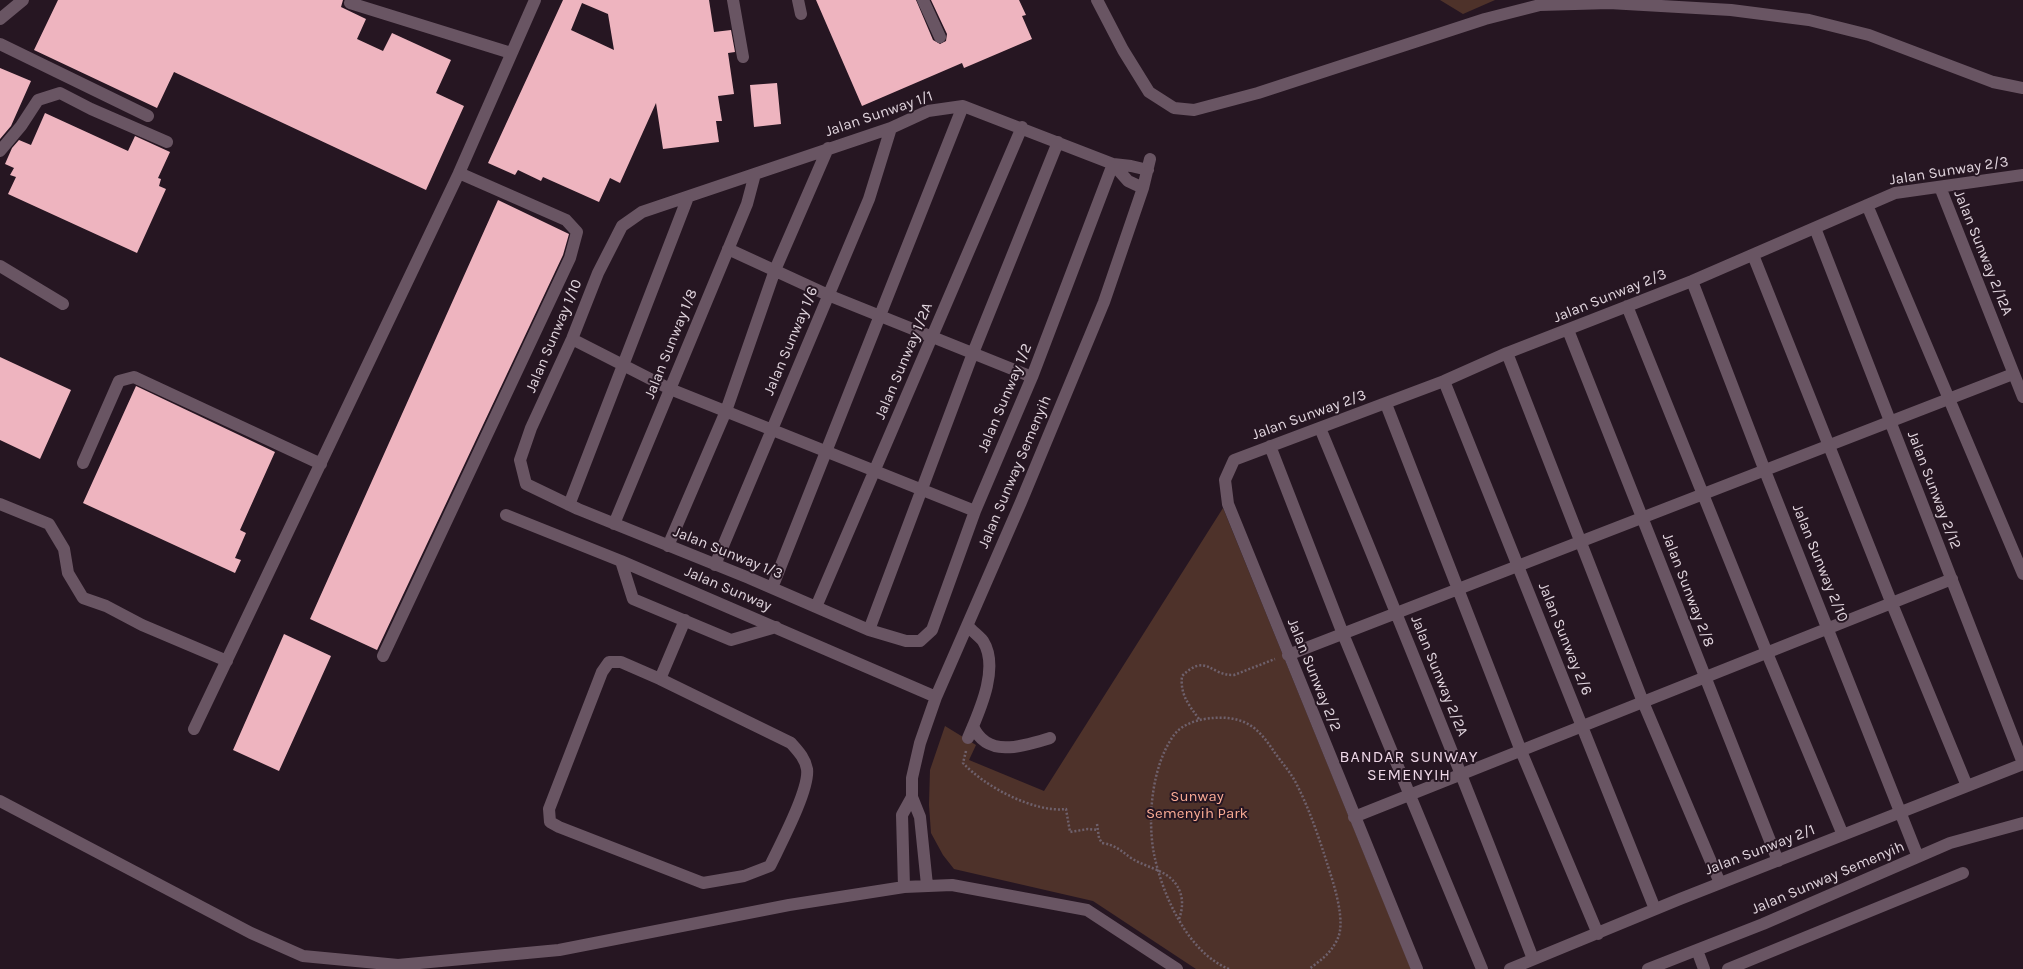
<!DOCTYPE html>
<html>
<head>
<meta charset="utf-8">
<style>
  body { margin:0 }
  canvas { display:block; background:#261622 }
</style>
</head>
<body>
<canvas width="2023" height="969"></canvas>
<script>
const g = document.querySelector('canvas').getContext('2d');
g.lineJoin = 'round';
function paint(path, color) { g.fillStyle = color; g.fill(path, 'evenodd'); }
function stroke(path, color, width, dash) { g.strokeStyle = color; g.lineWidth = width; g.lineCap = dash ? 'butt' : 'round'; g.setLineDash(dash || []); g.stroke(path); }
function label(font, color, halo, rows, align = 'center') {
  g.font = font + ' Karla,sans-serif'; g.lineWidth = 4; g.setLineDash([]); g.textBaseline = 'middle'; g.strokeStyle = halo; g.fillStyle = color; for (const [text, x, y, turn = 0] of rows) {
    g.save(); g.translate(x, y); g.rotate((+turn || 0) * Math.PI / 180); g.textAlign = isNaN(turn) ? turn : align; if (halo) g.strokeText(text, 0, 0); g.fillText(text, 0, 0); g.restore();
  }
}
paint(new Path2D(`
  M1440 0H1495L1463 14Z
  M1223 508 1411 969H1196L1093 901 954 869 943 855 931 833 929 805 930 770 945 726 976 745 969 760 1044 791Z`), '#4e322a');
paint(new Path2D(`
  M58 0H343L341 7 366 19 357 39 383 51 392 33 451 60 436 93 464 106 426 190 174 72 157 108 34 50Z
  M563 0H709L714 32 731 30 735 52 728 53 734 94 718 96 722 121H716L719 142 663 149 656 103 620 183 610 178 599 202 543 177 541 181 518 170 515 175 488 163ZM582 3 608 14 614 50 571 30Z
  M816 0H916L933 40 940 44 946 41 947 34 931 0H1019L1026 15 1022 16 1032 39 964 68 962 63 862 106Z
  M0 68 31 81 11 126 0 139Z
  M777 83 781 124 754 127 750 85Z
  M45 113 128 151 135 136 170 152 158 178 161 179 159 186 166 189 137 253 8 194 16 177 10 175 14 168 5 164 12 148 19 140 31 145Z
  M498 200 569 234 563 255 377 650 310 619Z
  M0 357 71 390 40 459 0 440Z
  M136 386 275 452 240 530 246 533 235 558 241 560 235 573 83 503Z
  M284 634 331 656 279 771 233 750Z`), '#eeb4bf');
stroke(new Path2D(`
  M1199 719C1188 704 1180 694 1182 676 1207 652 1210 676 1234 675L1275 659
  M966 751 963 763C984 786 1034 813 1066 809L1070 832 1088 829 1098 830
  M1097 824 1099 838 1102 843C1116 845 1121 851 1131 858 1150 870 1174 870 1181 895 1183 903 1182 911 1179 919
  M1229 969C1188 953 1162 894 1154 854 1147 818 1152 765 1174 735 1183 723 1200 719 1213 718 1224 717 1234 718 1244 722 1258 728 1267 741 1275 753 1283 764 1292 774 1298 787 1310 811 1319 838 1327 863 1333 882 1347 922 1337 940 1331 953 1320 961 1309 969`), '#6f616c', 2.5, [2, 2]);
stroke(new Path2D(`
  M733 0 743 57
  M798 0 801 14
  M923 0 940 37
  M1097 0 1123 50 1149 92 1174 108 1194 110 1258 93 1485 19 1540 5 1609 3 1731 10 1809 20 1869 35 1993 82 2023 88
  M350 3 511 53
  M0 19 23 0
  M0 44 148 116
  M0 151 21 126 38 100 60 93 91 109 167 142
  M1113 164 1032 377 975 511 932 630 920 641H906L869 630 749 578 578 509 526 484 520 460 531 428 572 339 598 273 622 226 642 212 891 128 928 111 963 106 1113 164 1131 166 1148 170
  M1113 164 1128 181 1143 188
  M1940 187 2023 397
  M1867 205 2023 574
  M1815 228 2023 763
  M728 249 828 295 1032 377
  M1753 255 1892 604 1967 786
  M0 266 63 304
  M1692 281 1765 471 1918 857
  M1627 306 1767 653 1843 835
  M1568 330 1778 861
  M572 339 670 389 975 511
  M1507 353 1643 702 1720 883
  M1444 381 1655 909
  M1386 404 1521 751 1598 934
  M1320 428C1393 604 1465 781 1533 959
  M1270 446 1343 634 1482 969
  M83 463 119 381 134 377 321 464
  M0 504 49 524 64 549 68 573 83 598 106 606 142 625 227 661
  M569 505 688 197
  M506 515 621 561 936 697
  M614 524 747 204 755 174
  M668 546 726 411 775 270 828 148
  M621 561 633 599 731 640 776 627
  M715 565 869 199 891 128
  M772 588 963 106
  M816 607 1022 127
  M968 626C972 631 979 636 983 641 1000 668 979 712 968 738
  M869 630 973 353 1058 142
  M1288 655 2013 374
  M383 656 570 258 577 232 566 220 459 173
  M609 662H621L660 679 791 743C798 751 805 758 807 769 810 789 780 845 770 866L744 876 703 883 559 827 550 822 549 809 602 672Z
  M660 679 685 620
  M973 726C987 759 1024 746 1050 738
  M194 729 459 173 535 0
  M0 801 251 933 303 956 398 965 559 950 789 905 904 887 952 885 1087 910 1177 969
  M1354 817 1952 579
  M927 885 920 817 912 797V778L920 743 936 697 1021 502 1104 302 1143 188 1150 159
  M904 887 902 815 912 797
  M1697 950 1704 969
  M1417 969 1228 504 1225 480 1234 460 1444 381 1507 353 1692 281 1895 193 2023 175
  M1510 969 1680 899 2023 764
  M1648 969 1763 924 1950 843 2023 823
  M1728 969 1963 873`), '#695563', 12);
label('15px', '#e1d5de', '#261622', [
  ["Jalan Sunway 1/1",879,114,-19],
  ["Jalan Sunway 2/3",1949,171,-9],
  ["Jalan Sunway 2/12A",1983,253,68],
  ["Jalan Sunway 2/3",1610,296,-22],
  ["Jalan Sunway 1/10",554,336,-67],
  ["Jalan Sunway 1/6",791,341,-67],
  ["Jalan Sunway 1/8",671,344,-68],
  ["Jalan Sunway 1/2A",904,361,-67],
  ["Jalan Sunway 1/2",1005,398,-67],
  ["Jalan Sunway 2/3",1309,415,-20],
  ["Jalan Sunway Semenyih",1015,472,-67],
  ["Jalan Sunway 2/12",1934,490,69],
  ["Jalan Sunway 1/3",728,553,22],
  ["Jalan Sunway 2/10",1820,563,68],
  ["Jalan Sunway",728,589,23],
  ["Jalan Sunway 2/8",1688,590,69],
  ["Jalan Sunway 2/6",1565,639,68],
  ["Jalan Sunway 2/2",1314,675,68],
  ["Jalan Sunway 2/2A",1439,676,68],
  ["Jalan Sunway 2/1",1760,850,-21],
  ["Jalan Sunway Semenyih",1828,878,-23]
]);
label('15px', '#faab95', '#261622', [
  ["Sunway",1197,797],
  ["Semenyih Park",1197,814]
]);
g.letterSpacing = '1px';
label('16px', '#eed7e7', '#261622', [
  ["BANDAR SUNWAY",1409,757],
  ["SEMENYIH",1409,775]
]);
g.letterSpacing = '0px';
</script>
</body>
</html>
